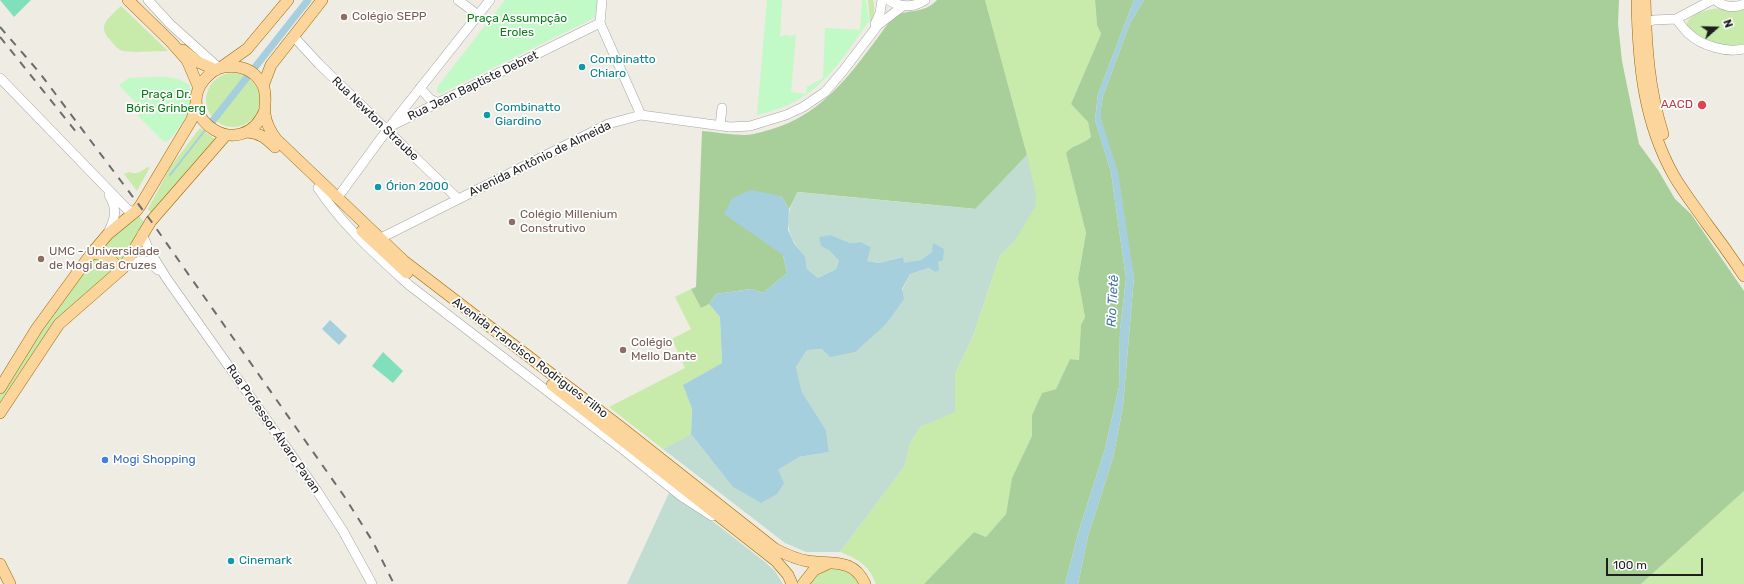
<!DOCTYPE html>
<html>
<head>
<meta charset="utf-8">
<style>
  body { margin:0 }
  #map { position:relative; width:1744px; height:584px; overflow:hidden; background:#efece4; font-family:Rubik,sans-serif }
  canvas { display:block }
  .north { position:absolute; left:1696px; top:8px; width:40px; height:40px; -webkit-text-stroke:3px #fff; paint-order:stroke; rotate:70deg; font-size:11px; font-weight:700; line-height:16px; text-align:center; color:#1e1e1e }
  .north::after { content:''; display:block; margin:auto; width:14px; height:18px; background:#1e1e1e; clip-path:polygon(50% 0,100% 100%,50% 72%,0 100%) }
  .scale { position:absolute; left:1606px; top:558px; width:97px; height:18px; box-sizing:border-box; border:2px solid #1e1e1e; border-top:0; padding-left:5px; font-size:12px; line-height:14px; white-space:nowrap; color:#1e1e1e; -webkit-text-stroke:3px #fff; paint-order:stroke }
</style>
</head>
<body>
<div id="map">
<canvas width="1744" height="584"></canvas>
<div class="north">N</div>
<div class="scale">100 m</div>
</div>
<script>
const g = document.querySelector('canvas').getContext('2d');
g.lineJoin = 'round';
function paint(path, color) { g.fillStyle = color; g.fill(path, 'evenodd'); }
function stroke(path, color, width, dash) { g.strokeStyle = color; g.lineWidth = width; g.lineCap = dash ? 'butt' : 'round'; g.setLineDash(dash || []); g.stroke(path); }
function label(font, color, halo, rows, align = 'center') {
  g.font = font + ' Rubik,sans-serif'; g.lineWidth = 3.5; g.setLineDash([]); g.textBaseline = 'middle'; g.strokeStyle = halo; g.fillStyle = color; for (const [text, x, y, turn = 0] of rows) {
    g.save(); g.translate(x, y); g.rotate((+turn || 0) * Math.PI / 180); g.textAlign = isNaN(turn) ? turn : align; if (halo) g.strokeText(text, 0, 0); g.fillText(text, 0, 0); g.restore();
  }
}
paint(new Path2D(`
  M868 0H873C875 8 875 16 870 23Z
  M985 0H1095L1097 25 1101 34 1071 104 1088 122 1091 137C1083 145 1073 144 1066 153L1086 233 1078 279 1085 317 1081 325 1079 360 1070 359 1056 389 1042 393 1032 415V436L1012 478 1006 514 986 537 974 532 924 584H876C869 565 858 559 840 552L904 467 910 444 920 427 955 411V374L973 336 1000 255 1014 242 1027 155Z
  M121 6 168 51C155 51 135 53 123 51 119 50 114 45 111 41 96 25 108 19 121 6Z
  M1720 8 1744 9V45L1725 46 1700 38 1687 27V22C1695 11 1708 10 1720 8Z
  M206 100a27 27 0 1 1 54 0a27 27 0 1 1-54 0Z
  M200 128 215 139 151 213 148 209 171 166Z
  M148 167H150L137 191 124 174 129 172C137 175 141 171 148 167Z
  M138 215 145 223 121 265 113 254 100 248Z
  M96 259C103 261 108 263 111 269L110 274 54 322 0 406V393L44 325 93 260Z
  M691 289 701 308 709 304 720 317 722 363 683 385 692 409 691 434 663 449 609 407 685 368 672 339 691 329 675 297Z
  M1744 491V584H1641Z
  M829 569C842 569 852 572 858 584H808L820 572Z`), '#c8eaaa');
paint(new Path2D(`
  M937 0H985L1027 155 976 209 798 192 789 209 781 196 783 255 787 273 763 293 751 289 716 294 709 304 701 308 691 289 696 287 702 131C716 132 731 135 745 135 752 135 761 132 769 130 828 114 858 63 893 17 908 8 923 15 937 0Z
  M1095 0H1134L1098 94 1095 120 1111 172 1126 279 1120 330 1119 387 1105 449 1079 530 1065 584H924L974 532 986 537 1006 514 1012 478 1032 436V415L1042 393 1056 389 1070 359 1079 360 1081 325 1085 317 1078 279 1086 233 1066 153C1073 144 1083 145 1091 137L1088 122 1071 104 1101 34 1097 25Z
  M1144 0H1619L1618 24 1622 61 1639 144 1658 170 1675 199 1691 214 1744 291V491L1641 584H1078L1088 536 1113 458 1123 406 1134 277 1101 119V108L1103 96 1130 23Z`), '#a8cf99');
paint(new Path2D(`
  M1027 155 1036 195 1035 207 1014 242 1000 255 973 336 955 374V412L920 427 910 444 904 467 840 552H806L785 543 663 449 691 434 732 486 778 470 799 457 829 452 826 430 802 392 796 367 807 350 822 349 874 333 886 324 910 274 929 268 935 272 934 244 932 252 921 260 904 264 902 257 879 263 866 261 871 247 861 242 850 243 831 235 829 250 839 261 836 269 818 278 807 269C805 256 801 253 795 243 783 225 789 209 797 192L975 209Z
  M669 493 715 523 765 562 775 571 783 584H627Z`), '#c1ddd1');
paint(new Path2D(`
  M505 0H598L597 13 594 18 440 94 437 92 438 86Z
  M767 0H782L780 37 785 35 792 36 796 34 791 92 806 94 807 86H809L823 78 825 28 860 30 862 0H866L869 21C835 69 818 101 757 115Z
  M129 78C148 78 175 72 190 86 195 108 181 127 167 142L163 141 138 116 143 110 119 85Z`), '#c1f9c7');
paint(new Path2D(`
  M0 0H31L14 17Z
  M383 352 403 371 393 383 372 366Z`), '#82dfbd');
paint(new Path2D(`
  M1134 0H1144L1130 23 1103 96 1101 108V119L1118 172 1134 277 1123 406 1113 458 1088 536 1078 584H1065L1079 530 1105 449 1119 387 1120 330 1126 279 1111 172 1095 120 1098 94Z
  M751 190 781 196 789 209 788 230 794 243 805 257 807 269 818 278 836 269 839 261 829 250 821 246 819 237 831 235 850 243 861 242 871 247 867 261 879 263 903 257 904 263 921 260 932 252 933 243 944 249 943 260 938 262 939 270 935 272 929 268 910 274 902 289 904 299 886 324 855 352 830 357 822 349 807 350 796 367 802 392 826 430 829 452 799 457 778 470 784 483 777 494 761 503 732 486 691 434 692 409 683 385 722 363 720 317 709 304 716 294 751 289 763 293 787 273 783 255 724 214 732 198Z
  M330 320 347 336 339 345 322 329Z`), '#a5cfdd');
stroke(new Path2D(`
  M170 175 206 129`), '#a5cfdd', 2);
stroke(new Path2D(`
  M211 123 308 0`), '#a5cfdd', 7);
const minor = new Path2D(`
  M148 0 170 24 219 68
  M458 0 478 15
  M888 0C900 7 913 8 925 0
  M1715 0C1724 7 1733 9 1744 4
  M1676 19C1680 24 1684 29 1688 33 1701 46 1727 53 1744 49
  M600 23 641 115
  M875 24 880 13 882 0
  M1641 24 1654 20 1676 19 1712 0
  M294 37 319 64 458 199
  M0 78 127 209 131 211H136
  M420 88 430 99 439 103
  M720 126 722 108
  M389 127 600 23 602 0
  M318 188C342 225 376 255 409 285L620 447 681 496 712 516
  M338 197 387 130 490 0
  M108 233C115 219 118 209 109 195
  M142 234 149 250 167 279 317 491 343 531 372 584
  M375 241 608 124 641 115 730 127 750 126 786 115 803 107 825 92 843 71 878 25 903 6
  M123 268C139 261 145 255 158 270`);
const major = new Path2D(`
  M128 0 171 42 187 60 199 88
  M1637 0C1638 62 1643 121 1674 176 1684 193 1696 208 1707 224 1720 241 1732 258 1744 276
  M1645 0C1646 46 1649 90 1663 134
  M183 50 198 62 216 70
  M223 66 247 49 288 0
  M263 86 271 65 322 0
  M265 110C242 165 173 118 204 80 209 74 216 68 224 67 236 65 249 68 257 77 269 90 264 100 265 114 266 124 271 132 276 139L404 261 622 428 775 549C785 554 795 559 807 561 831 565 853 557 865 584
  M247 132C260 133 266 138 275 147
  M362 231 407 273
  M91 254C103 253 114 258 117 270L115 275
  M552 385 776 561 788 575 792 584
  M0 388 37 328 91 254 108 234 136 211 140 206 192 119 196 103
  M0 413 59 324 123 268 151 221 226 135
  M0 564 10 584
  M803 584 814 570 827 564`);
stroke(minor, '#a5a5a5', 10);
stroke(major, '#996a00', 12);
stroke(minor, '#fff', 9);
stroke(major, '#fcd59d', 11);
stroke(new Path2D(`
  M0 27 39 72 151 221 344 496 373 542 394 584
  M0 37 77 133`), '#6c6c6c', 2, [8, 8]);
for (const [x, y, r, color] of [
  [344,17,4,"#8d6e63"],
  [582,67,4,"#0f9aa8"],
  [1702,105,5,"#e0444e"],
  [487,115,4,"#0f9aa8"],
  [378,187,4,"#0f9aa8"],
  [512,222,4,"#8d6e63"],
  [41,259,4,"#8d6e63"],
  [623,350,4,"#8d6e63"],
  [105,460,4,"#3f7fe0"],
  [231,561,4,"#0f9aa8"]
]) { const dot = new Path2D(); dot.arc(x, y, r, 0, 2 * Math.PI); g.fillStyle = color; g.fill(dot); stroke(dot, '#fff', 1.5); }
label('12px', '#785e54', '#fff', [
  ["Colégio SEPP",352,17],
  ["Colégio Millenium",520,215],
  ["Construtivo",520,229],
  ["UMC - Universidade",49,252],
  ["de Mogi das Cruzes",49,266],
  ["Colégio",631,343],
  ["Mello Dante",631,357]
], 'left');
label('12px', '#0b7d18', '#fff', [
  ["Praça Assumpção",517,19],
  ["Eroles",517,33],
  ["Praça Dr.",166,95],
  ["Bóris Grinberg",166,109]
]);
label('12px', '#0d838f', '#fff', [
  ["Combinatto",590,60],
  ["Chiaro",590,74],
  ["Combinatto",495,108],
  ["Giardino",495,122],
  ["Órion 2000",386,187],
  ["Cinemark",239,561]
], 'left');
label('12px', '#1e1e1e', '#fff', [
  ["Rua Jean Baptiste Debret",473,86,-26],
  ["Rua Newton Straube",375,119,44],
  ["Avenida Antônio de Almeida",540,159,-26],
  ["Avenida Francisco Rodrigues Filho",530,358,37],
  ["Rua Professor Álvaro Pavan",273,429,55]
]);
label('12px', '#be3a42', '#fff', [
  ["AACD",1693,105]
], 'right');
label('12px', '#366cbe', '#fff', [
  ["Mogi Shopping",113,460]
], 'left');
label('italic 13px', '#4775a6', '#fff', [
  ["Rio Tietê",1113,301,-87]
]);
</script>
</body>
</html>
